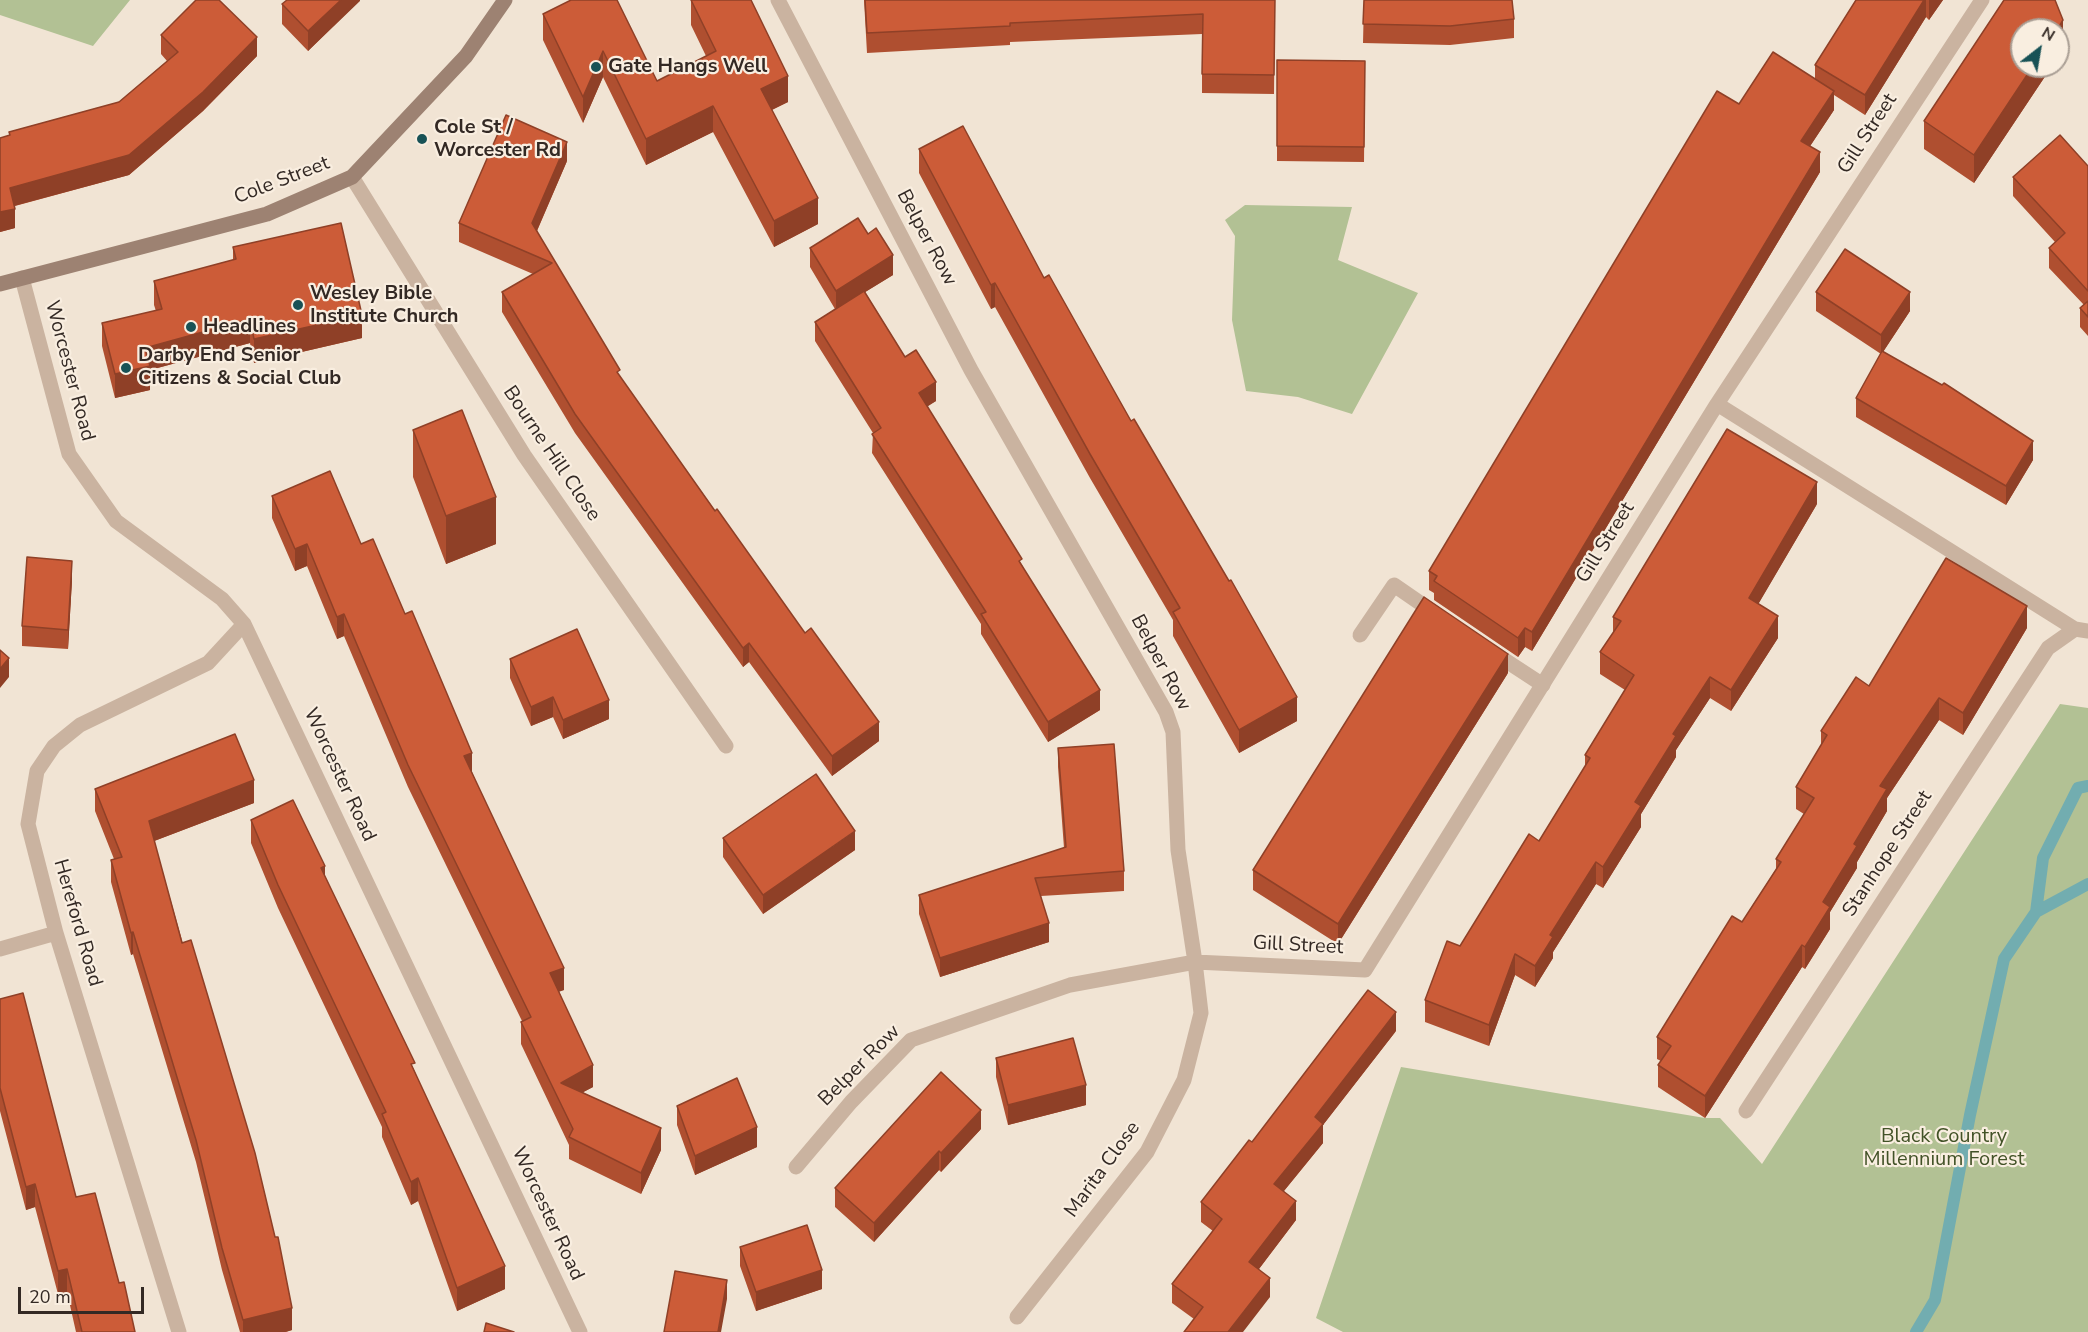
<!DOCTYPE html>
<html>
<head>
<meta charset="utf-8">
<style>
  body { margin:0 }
  #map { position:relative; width:2088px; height:1332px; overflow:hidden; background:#f1e4d4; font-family:"Nunito Sans",sans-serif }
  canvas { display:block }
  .north { position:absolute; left:2010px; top:18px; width:60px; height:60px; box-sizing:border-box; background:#f9eee0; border:2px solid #aa9f95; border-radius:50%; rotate:31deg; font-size:16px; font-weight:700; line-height:24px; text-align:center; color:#332924 }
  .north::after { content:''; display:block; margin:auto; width:21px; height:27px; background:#185256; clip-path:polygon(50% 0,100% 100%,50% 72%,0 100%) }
  .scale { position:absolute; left:18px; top:1287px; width:126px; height:27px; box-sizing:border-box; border:3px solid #332924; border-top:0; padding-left:8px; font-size:18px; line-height:21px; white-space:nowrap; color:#332924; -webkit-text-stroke:4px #f9eee0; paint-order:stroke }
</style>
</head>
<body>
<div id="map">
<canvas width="2088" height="1332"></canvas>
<div class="north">N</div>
<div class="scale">20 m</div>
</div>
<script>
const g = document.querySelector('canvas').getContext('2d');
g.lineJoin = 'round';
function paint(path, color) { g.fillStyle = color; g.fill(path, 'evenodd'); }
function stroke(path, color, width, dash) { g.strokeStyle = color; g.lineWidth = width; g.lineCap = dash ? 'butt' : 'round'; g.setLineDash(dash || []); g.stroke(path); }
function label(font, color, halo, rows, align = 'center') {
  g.font = font + ' "Nunito Sans",sans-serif'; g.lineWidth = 4.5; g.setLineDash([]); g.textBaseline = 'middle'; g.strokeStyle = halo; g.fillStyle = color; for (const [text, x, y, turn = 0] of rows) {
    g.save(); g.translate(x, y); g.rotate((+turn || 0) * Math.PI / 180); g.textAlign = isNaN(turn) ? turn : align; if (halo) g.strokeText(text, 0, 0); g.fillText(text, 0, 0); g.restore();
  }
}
paint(new Path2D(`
  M0 0H130L93 46 0 15Z
  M1245 205 1352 207 1338 260 1418 293 1352 414 1298 397 1246 391 1232 320 1235 236 1225 220Z
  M2060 704 2088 708V1332H1343L1316 1318 1401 1067 1705 1118H1720L1762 1164Z`), '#b2c194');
stroke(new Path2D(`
  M2036 912 2088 884
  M1916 1332 1935 1300 1970 1115 2004 959 2036 912 2043 858 2078 788 2088 786`), '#72adb0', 12);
stroke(new Path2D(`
  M1360 635 1394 585 1436 614
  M1491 651 1543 685`), '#cab3a0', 15);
stroke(new Path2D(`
  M778 0 971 370 1166 712 1173 732 1178 850 1195 962 1070 985 911 1040 851 1102 796 1167
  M352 177 524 455 726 746
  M22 278 69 454 116 521 222 599 244 624 580 1332
  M1717 404 2075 629 2088 631
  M0 949 56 933
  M1746 1111 2048 648 2075 629
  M1017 1317 1147 1152 1184 1080 1201 1013 1195 962 1365 970 1717 404 1982 0
  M179 1332 56 933 28 824 37 771 54 746 80 725 208 663 244 624`), '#cab3a0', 15);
stroke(new Path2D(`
  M0 284 267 214 352 177 466 56 505 0`), '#9d8272', 15);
paint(new Path2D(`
  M360 0 308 51 282 24V4Z
  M691 0 788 102 772 110 818 224 774 247 713 132 646 165 603 77 583 123 543 40V14L657 81 706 56 691 25Z
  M864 0H1275L1274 94 1202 93V34L1010 42V45L867 53Z
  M1364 0 1514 19V38L1450 45 1363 43Z
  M1856 0H1943L1929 20 1926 17 1865 115 1834 95V110L1810 146 1820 172 1532 651 1525 647 1518 657 1434 600V593L1429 590V571L1739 104 1815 79V65Z
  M2004 0H2055L2063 20V48L2058 56V30H2022V66H2052L1974 183 1924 149V121Z
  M161 35 257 56 203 111 129 175 15 206V228L0 232V138L9 136V132L119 102 167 61 161 54Z
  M1277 60 1365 61 1364 162 1277 161Z
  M919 149 1044 278 1297 721 1239 753 1173 636V620L1090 478 995 307 991 309 919 173Z
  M567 161 537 231 620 377 879 741 832 776 749 662 743 667 575 433 502 312V292L533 274 459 242V223Z
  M2088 166V336L2080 327V308L2084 305 2049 268V248L2055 242 2013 196V177Z
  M233 247 362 338 254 363 250 343 150 370V390L115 398 102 346V323L156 311 154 305V281L233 260Z
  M810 248 893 275 865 292 905 357 936 401 927 406 1022 565 1100 710 1048 742 981 634V624L872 453 873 433 815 341V322L835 309 810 267Z
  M1816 292 1910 311 1883 352 2033 460 2006 505 1856 417V398L1881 354 1816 311Z
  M413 430 496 544 446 564 413 477Z
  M272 496 361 544 472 772 564 990 559 991 593 1087 583 1092 661 1150 641 1194 569 1159V1145L521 1044V1022L522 1021 408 787 344 636 337 639 307 566 295 571 272 518Z
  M1817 504 1758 604 1778 638 1731 711 1710 698 1676 750V757L1641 814V827L1603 888 1596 884 1553 952V958L1535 987 1515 975 1489 1046 1425 1022V1000L1460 946 1539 841 1585 766V755L1625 690 1600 674V652L1613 633V617Z
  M72 580 68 649 22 646V626Z
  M2027 628 1963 735 1939 720 1887 798V811L1857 862V868L1830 912V929L1805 969 1802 967 1705 1118 1658 1087V1065L1661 1061 1657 1059V1037L1742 922 1776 869V859L1804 814 1796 809V787L1821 746V731L1869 686Z
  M510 659 609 719 563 739 553 717 531 726 510 678Z
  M1508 673 1338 944 1253 890V870Z
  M1058 748 1124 871V891L1041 896 1049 942 940 977 919 914V895L1064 848 1058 767Z
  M95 789 254 803 154 841 292 1330 286 1332H240L222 1270 196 1162 133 954 131 955 111 882V860L114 859 95 811Z
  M251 820 325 876 415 1072 505 1289 457 1311 418 1201 411 1205 382 1137V1127L278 908 251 843Z
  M723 838 855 850 763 914 723 857Z
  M0 999 76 1197 119 1283 135 1332H76L67 1292 58 1294 35 1207 26 1210 0 1111Z
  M1396 1031 1323 1125V1143L1284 1191 1296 1220 1259 1269 1270 1297 1194 1319 1172 1303V1284L1213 1231 1201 1222V1202L1252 1142Z
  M996 1058 1086 1105 1008 1125 996 1077Z
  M677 1106 757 1147 695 1175 677 1125Z
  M981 1129 941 1172 939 1170 874 1242 835 1207V1188Z
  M740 1247 822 1289 756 1311 740 1266Z`), '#af4f30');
paint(new Path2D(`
  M341 0H360V1L308 51V31Z
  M1924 0H1926V17L1865 115V95Z
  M1929 0H1943L1929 20Z
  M2063 20V48L2058 56V30H2057Z
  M257 37V56L203 111 129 175 10 207V188Z
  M603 51V77L583 123V97Z
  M2033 66H2052L1974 183V155Z
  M788 76V102L761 115V89Z
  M1834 91V110L1801 160V141Z
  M713 106V132L646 165V139Z
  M567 142V161L532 242V223Z
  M1820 152V172L1532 651V632Z
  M818 198V224L774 247V221Z
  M15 209V228L0 232V212Z
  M893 255V275L836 310V291Z
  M995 283V307L991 309V285Z
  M1910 292V311L1881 355V335Z
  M362 315V338L254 363V339Z
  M250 319V343L150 370V390L115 398V374L145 348Z
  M936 382V401L919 412V393Z
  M2033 441V460L2006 505V486Z
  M1817 482V504L1749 620V598Z
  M496 497V544L446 564V516Z
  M307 544V566L295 571V549Z
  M72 561V580L68 649V630Z
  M2027 606V628L1963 735V713Z
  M344 614V636L337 639V617Z
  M1778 616V638L1731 711V690Z
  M1525 628V647L1518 657V638Z
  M749 643V662L743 667V648Z
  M1508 654V673L1338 944V924Z
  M9 658V677L0 688V669Z
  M1710 677V698L1676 750V757L1641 814V827L1603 888V867L1635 802 1673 734Z
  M1100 690V710L1048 742V722Z
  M553 697V717L531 726V707Z
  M1297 697V721L1239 753V730Z
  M1939 698V720L1887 798V811L1857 862V868L1830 912V929L1805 969V947L1823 902 1854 844 1880 786Z
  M609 700V719L563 739V720Z
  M879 722V741L832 776V756Z
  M472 753V774L464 756Z
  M254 780V803L149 843V821Z
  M855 831V850L763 914V895Z
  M1596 862V884L1553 952V958L1535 987V966L1550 935Z
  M325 866V889L321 868Z
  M1049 923V942L940 977V958Z
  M133 932V954L131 955V933Z
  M1802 945V967L1705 1118V1096Z
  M1515 954V975L1489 1046V1025Z
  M564 968V990L550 995V973Z
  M1396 1012V1031L1323 1125V1143L1274 1203V1184L1315 1117Z
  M593 1065V1087L561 1104V1083Z
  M1086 1085V1105L1008 1125V1105Z
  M981 1110V1129L941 1172V1153Z
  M757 1127V1147L695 1175V1156Z
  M661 1128V1150L641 1194V1173Z
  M939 1151V1170L874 1242V1223Z
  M418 1178V1201L411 1205V1182Z
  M35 1184V1207L26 1210V1187Z
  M1296 1201V1220L1249 1282V1262Z
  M505 1266V1289L457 1311V1288Z
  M67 1269V1292L58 1294V1271Z
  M822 1270V1289L756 1311V1292Z
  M1270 1278V1297L1243 1332H1228Z
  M727 1280V1299L721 1332H718Z
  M292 1308V1330L285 1332H243V1320Z`), '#8f4027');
const building = new Path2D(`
  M196 0H219L257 37 203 92 129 155 10 188 15 209 0 212V138L10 135 9 132 119 102 178 52 161 35Z
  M287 0H341L308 31 282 4Z
  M571 0H617L657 81 716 51 691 0H751L788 76 761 89 818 198 774 221 713 106 646 139 603 51 583 97 543 14Z
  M865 0H1275L1274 75 1202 74 1203 14 1010 23V26L867 33Z
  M1364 0H1512L1514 19 1450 26 1363 24Z
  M1856 0H1924L1865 95 1815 65Z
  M2004 0H2055L2063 20 2057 30H2022V66H2033L1974 155 1924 121Z
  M1773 52 1834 91 1801 141 1820 152 1532 632 1525 628 1518 638 1434 581 1437 576 1429 571 1717 91 1739 104Z
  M1277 60 1365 61 1364 147 1277 146Z
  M506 115 567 142 532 223 620 370 617 372 715 511 717 509 805 633 811 628 879 722 832 756 749 643 743 648 575 414 502 292 552 263 459 223Z
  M963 126 1044 278 1049 275 1131 421 1134 419 1229 581 1231 580 1297 697 1239 730 1173 612 1180 608 1090 454 995 283 991 285 919 149Z
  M2060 135 2088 166V291L2049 248 2065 233 2013 177Z
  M858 218 868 234 876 228 893 255 836 291 810 248Z
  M341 223 362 315 254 339 250 319 145 348 150 366 115 374 102 323 162 309 154 281 236 259 233 247Z
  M1845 249 1910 292 1881 335 1816 292Z
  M864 291 905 357 916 350 936 382 919 393 1022 559 1019 561 1100 690 1048 722 981 614 986 612 872 434 881 428 815 322Z
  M2088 301V317L2080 308Z
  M1882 351 1942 385 1944 383 2033 441 2006 486 1856 398Z
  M462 410 496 497 446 516 413 430Z
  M1727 429 1817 482 1749 598 1778 616 1731 690 1710 677 1673 734 1676 736 1635 802 1641 806 1603 867 1596 862 1550 935 1553 937 1535 966 1515 954 1489 1025 1425 1000 1447 941 1460 946 1529 834 1539 841 1590 758 1585 755 1634 675 1600 652 1621 621 1613 617Z
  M330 471 361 544 373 539 405 614 412 611 472 753 464 756 564 968 550 973 593 1065 561 1083 661 1128 641 1173 569 1137 573 1129 521 1022 531 1017 408 765 344 614 337 617 307 544 295 549 272 496Z
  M27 557 72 561 68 630 22 626Z
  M1946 558 2027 606 1963 713 1939 698 1880 786 1887 789 1854 844 1857 846 1823 902 1830 907 1805 947 1802 945 1705 1096 1658 1065 1671 1046 1657 1037 1732 916 1742 922 1781 862 1776 859 1814 798 1796 787 1827 735 1821 731 1856 677 1869 686Z
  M1424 597 1508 654 1338 924 1253 870Z
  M577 629 609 700 563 720 553 697 531 707 510 659Z
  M0 650 9 658 0 669Z
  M235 734 254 780 149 821 182 943 191 940 255 1153 275 1237H278L292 1308 243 1320 222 1248 196 1140 133 932 131 933 111 860 122 857 95 789Z
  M1114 744 1124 871 1035 878 1049 923 940 958 919 895 1066 847 1058 748Z
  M816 774 855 831 763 895 723 838Z
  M293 800 325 866 321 868 415 1063 411 1064 505 1266 457 1288 418 1178 411 1182 382 1114 386 1112 278 885 251 820Z
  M1368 990 1396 1012 1315 1117 1323 1124 1274 1184 1296 1201 1249 1262 1270 1278 1228 1332H1184L1203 1307 1172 1284 1222 1219 1201 1202 1249 1140 1252 1142Z
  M23 993 76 1197 95 1193 119 1283 124 1282 135 1332H82L67 1269 58 1271 35 1184 26 1187 0 1088V999Z
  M1073 1038 1086 1085 1008 1105 996 1058Z
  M941 1072 981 1110 941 1153 939 1151 874 1223 835 1188Z
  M737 1078 757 1127 695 1156 677 1106Z
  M807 1225 822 1270 756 1292 740 1247Z
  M675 1271 727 1280 718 1332H664Z
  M486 1323 514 1332H484Z`);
paint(building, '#cc5c38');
stroke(building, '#8f4027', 1.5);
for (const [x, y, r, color] of [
  [596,67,6,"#185256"],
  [422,139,6,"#185256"],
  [298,305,6,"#185256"],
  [191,327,6,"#185256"],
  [126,368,6,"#185256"]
]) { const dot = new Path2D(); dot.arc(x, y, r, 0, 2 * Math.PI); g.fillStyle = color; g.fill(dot); stroke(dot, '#f9eee0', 2); }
label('bold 20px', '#332924', '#f9eee0', [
  ["Gate Hangs Well",608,67],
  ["Cole St /",434,128],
  ["Worcester Rd",434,151],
  ["Wesley Bible",310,294],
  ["Institute Church",310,317],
  ["Headlines",203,327],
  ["Darby End Senior",138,356],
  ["Citizens & Social Club",138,379]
], 'left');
label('20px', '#332924', '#f9eee0', [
  ["Gill Street",1868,134,-57],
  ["Cole Street",282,181,-21],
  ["Belper Row",926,238,62],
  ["Worcester Road",69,371,75],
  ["Bourne Hill Close",551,454,56],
  ["Gill Street",1606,543,-58],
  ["Belper Row",1160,663,62],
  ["Worcester Road",339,775,65],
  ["Stanhope Street",1888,854,-57],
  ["Hereford Road",77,923,74],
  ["Gill Street",1298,946,3],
  ["Belper Row",860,1066,-45],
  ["Marita Close",1103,1170,-54],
  ["Worcester Road",547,1214,65]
]);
label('20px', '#425227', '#f9eee0', [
  ["Black Country",1944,1137],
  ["Millennium Forest",1944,1160]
]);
</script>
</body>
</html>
